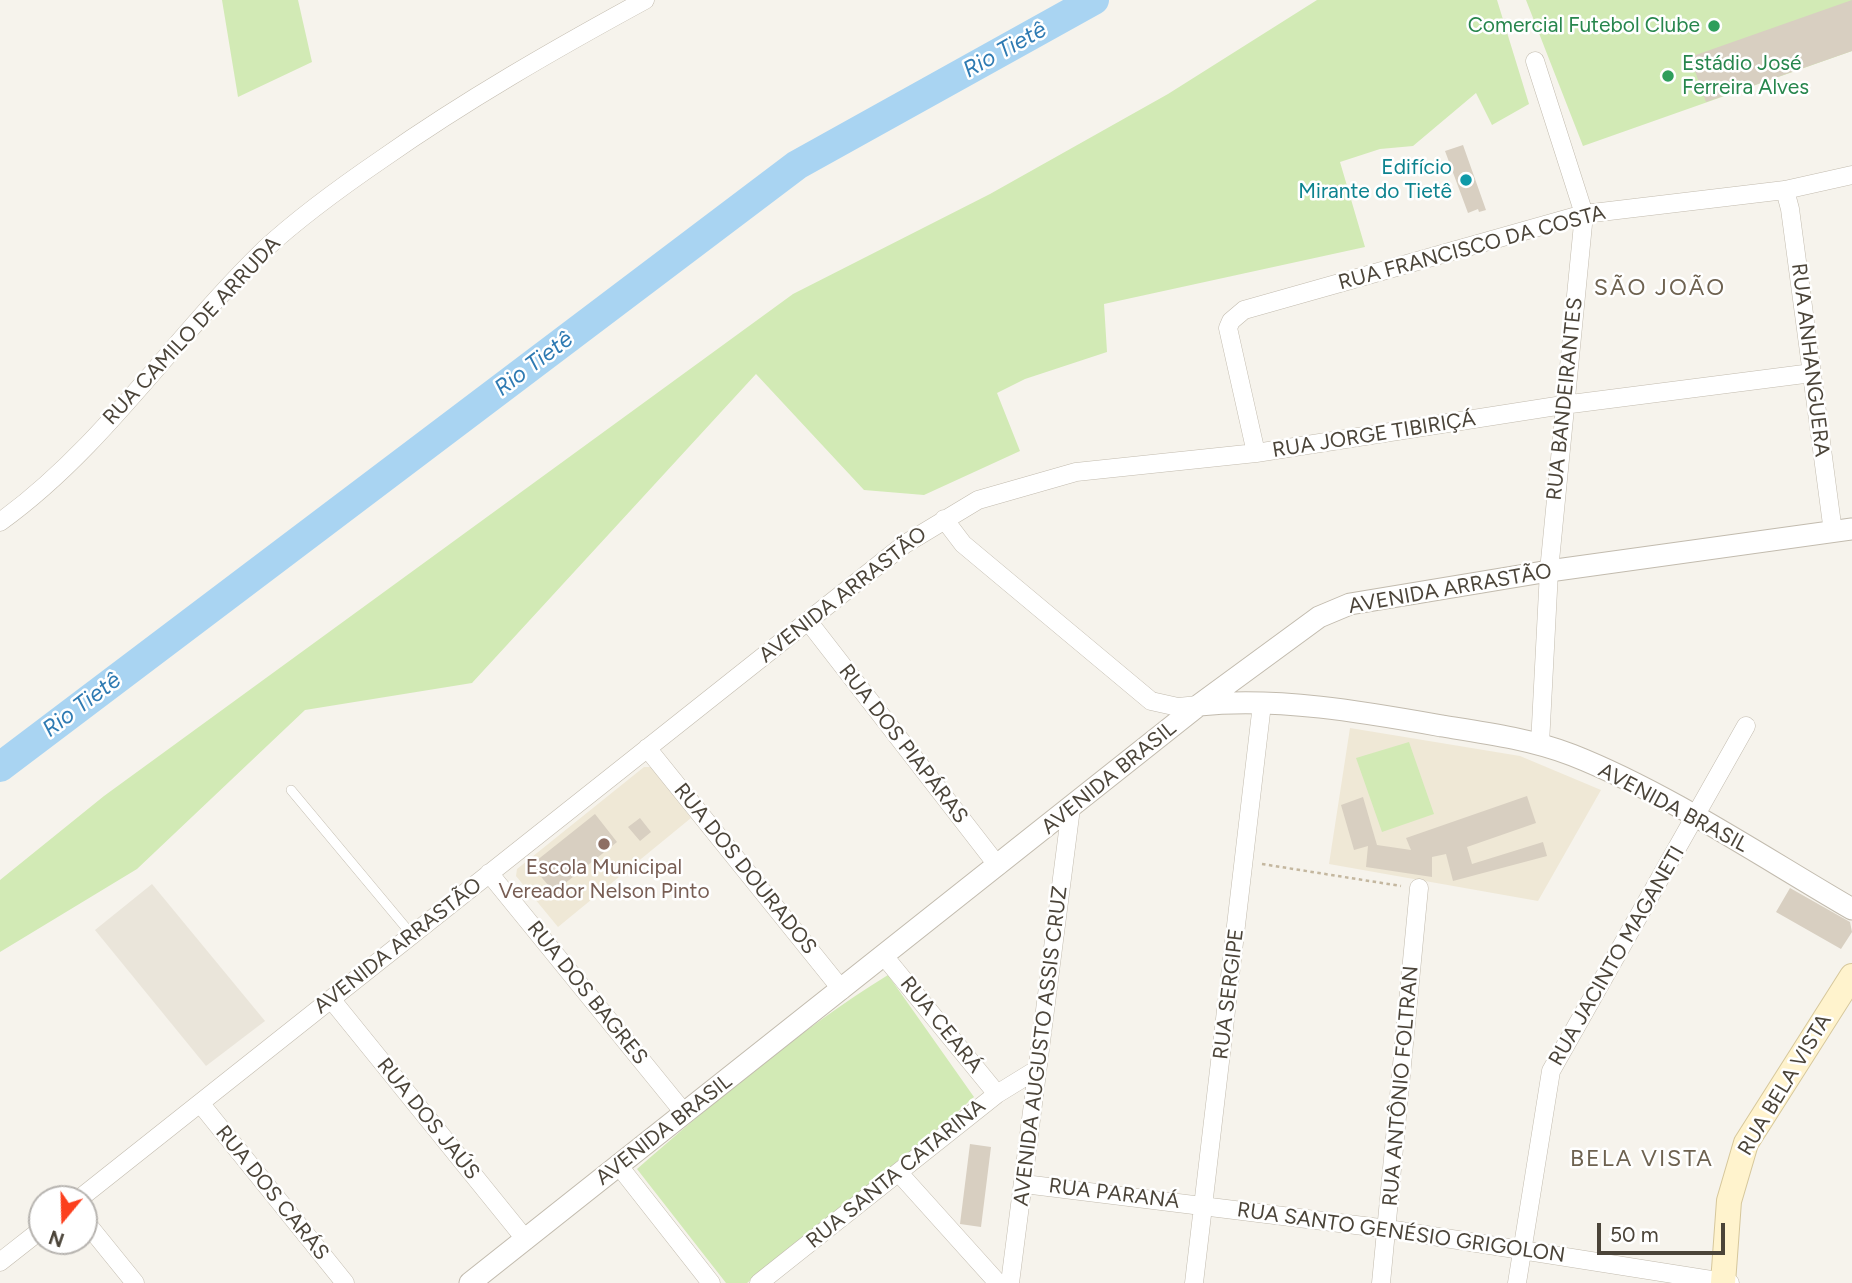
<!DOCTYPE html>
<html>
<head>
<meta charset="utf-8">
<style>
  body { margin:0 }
  #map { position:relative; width:1852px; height:1283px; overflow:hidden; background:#f6f3ec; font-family:Figtree,sans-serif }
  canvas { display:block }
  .north { position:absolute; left:28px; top:1185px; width:70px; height:70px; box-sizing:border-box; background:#fff; border:2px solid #b7b4b0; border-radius:50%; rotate:199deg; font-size:19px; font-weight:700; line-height:28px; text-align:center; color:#4b4439 }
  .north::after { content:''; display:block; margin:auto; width:24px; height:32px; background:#fc3f1d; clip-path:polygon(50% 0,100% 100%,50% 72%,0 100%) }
  .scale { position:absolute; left:1597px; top:1223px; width:128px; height:32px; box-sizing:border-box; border:4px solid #4b4439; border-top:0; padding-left:9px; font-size:21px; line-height:24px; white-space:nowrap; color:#4b4439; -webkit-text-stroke:5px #fff; paint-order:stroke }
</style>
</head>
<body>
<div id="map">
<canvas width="1852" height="1283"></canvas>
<div class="north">N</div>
<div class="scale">50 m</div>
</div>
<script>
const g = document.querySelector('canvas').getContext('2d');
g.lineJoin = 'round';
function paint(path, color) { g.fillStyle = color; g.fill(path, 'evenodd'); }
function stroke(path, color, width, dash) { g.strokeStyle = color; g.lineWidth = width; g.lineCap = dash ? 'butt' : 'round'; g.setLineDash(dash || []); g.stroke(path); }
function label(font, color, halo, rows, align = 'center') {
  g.font = font + ' Figtree,sans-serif'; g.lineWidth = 5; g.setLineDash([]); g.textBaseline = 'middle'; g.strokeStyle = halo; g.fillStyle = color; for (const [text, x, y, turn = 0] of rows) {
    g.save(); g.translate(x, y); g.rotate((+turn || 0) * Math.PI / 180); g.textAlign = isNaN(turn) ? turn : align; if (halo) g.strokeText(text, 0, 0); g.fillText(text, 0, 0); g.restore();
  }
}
paint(new Path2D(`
  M152 884 265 1021 206 1066 95 930Z`), '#eae5da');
paint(new Path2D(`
  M1350 728 1520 756 1601 790 1538 901 1329 864Z
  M644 767H651L691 818 558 927 516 876 517 869Z`), '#efe8d6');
paint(new Path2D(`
  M222 0H298L312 62 238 97Z
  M1317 0H1497L1529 104 1492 125 1476 93 1413 146 1380 149 1340 162 1365 247 1104 304 1107 352 1025 379 997 393 1020 451 924 495 864 490 756 374 472 683 305 710 137 869 0 952V880L104 796 793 294 990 194 1168 94Z
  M1526 0H1852V51L1583 146Z
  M1409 742 1434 814 1382 832 1356 758Z
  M888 975 974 1097 894 1168 747 1283H726L637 1169C715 1101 799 1030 888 975Z`), '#d2eab5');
stroke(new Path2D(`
  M0 767 797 165 1094 0`), '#a9d4f2', 30);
paint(new Path2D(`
  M1852 0V51L1706 102 1690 57Z
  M1463 145 1486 210 1479 212 1478 209 1468 213 1445 151Z
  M1527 796 1536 823 1467 847 1472 864 1543 842 1547 856 1453 881 1446 854 1432 857V877L1366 867 1368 846 1354 850 1341 805 1363 797 1377 845 1411 850 1406 838Z
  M595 814 617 842 554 892 531 865Z
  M640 818 651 832 640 841 628 827Z
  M1790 888 1850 922 1852 932 1841 949 1776 912Z
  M970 1144 991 1147 981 1227 960 1224Z`), '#d8cfc1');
const service = new Path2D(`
  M291 790 412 935`);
const minor = new Path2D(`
  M1535 61 1584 214 1549 571 1540 744
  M1785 190 1790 209 1833 532
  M1256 453 1228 328 1231 321 1244 310 1584 214 1785 190 1852 175
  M944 519 963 544 1151 701 1178 707 1199 705
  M0 522C103 448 174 337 265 249 302 215 341 187 382 159 466 100 555 49 645 0
  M808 621 998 866
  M647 748 842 990
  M489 873 685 1114
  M884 956 997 1094
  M331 999 526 1240
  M200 1103 345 1283
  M619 1166 711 1283
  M899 1173 998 1283
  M1024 1184 1388 1229 1730 1283
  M79 1199 905 544 978 500 1076 472 1256 453 1563 405 1812 373
  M84 1220 135 1283
  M0 1262 42 1229
  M759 1283 997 1094 1036 1070
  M1010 1283 1071 808
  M1194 1283 1262 704
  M1381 1283 1419 888
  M1517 1283 1551 1071 1746 726`);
const tertiary = new Path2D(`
  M1199 705 1319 617 1350 604 1549 571 1852 529
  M470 1283 1199 705C1279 697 1363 712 1442 726 1486 733 1530 739 1572 755 1666 792 1764 858 1852 909`);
const secondary = new Path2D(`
  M1723 1283 1729 1201 1746 1143 1852 976`);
stroke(service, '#c2bbae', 10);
stroke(minor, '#c2bbae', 19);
stroke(tertiary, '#c2bbae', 23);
stroke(secondary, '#d6c79b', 26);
stroke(new Path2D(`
  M1262 864 1401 886`), '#c4b79f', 2.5, [3.5, 3.5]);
stroke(service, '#fff', 9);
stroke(minor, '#fff', 18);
stroke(tertiary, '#fff', 21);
stroke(secondary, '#fff3cd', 24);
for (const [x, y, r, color] of [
  [1714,26,7,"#2e9e5b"],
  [1668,76,7,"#2e9e5b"],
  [1466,180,7,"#0f9aa8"],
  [604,844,7,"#8d6e63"]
]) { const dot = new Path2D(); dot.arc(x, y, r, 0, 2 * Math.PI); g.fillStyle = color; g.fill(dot); stroke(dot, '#fff', 2.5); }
label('21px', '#27864d', '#fff', [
  ["Comercial Futebol Clube",1700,26],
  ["Estádio José",1682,64,"left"],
  ["Ferreira Alves",1682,88,"left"]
], 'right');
label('21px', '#0d838f', '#fff', [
  ["Edifício",1452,168],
  ["Mirante do Tietê",1452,192]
], 'right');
label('21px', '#4b4439', '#fff', [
  ["RUA FRANCISCO DA COSTA",1472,248,-15],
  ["RUA CAMILO DE ARRUDA",192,331,-47],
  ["RUA ANHANGUERA",1810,360,83],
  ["RUA BANDEIRANTES",1565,399,-84],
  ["RUA JORGE TIBIRIÇÁ",1374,435,-9],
  ["AVENIDA ARRASTÃO",1450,589,-10],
  ["AVENIDA ARRASTÃO",843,595,-38],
  ["RUA DOS PIAPÁRAS",903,744,52],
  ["AVENIDA BRASIL",1109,778,-39],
  ["AVENIDA BRASIL",1673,808,28],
  ["RUA DOS DOURADOS",745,869,51],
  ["AVENIDA ARRASTÃO",398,946,-38],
  ["RUA JACINTO MAGANETI",1617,956,-60],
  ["RUA DOS BAGRES",587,993,51],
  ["RUA SERGIPE",1229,994,-83],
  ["RUA CEARÁ",941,1025,51],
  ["AVENIDA AUGUSTO ASSIS CRUZ",1041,1046,-83],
  ["RUA BELA VISTA",1785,1085,-59],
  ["RUA ANTÔNIO FOLTRAN",1401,1086,-85],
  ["RUA DOS JAÚS",428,1119,51],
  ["AVENIDA BRASIL",664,1130,-38],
  ["RUA SANTA CATARINA",896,1174,-39],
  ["RUA DOS CARÁS",272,1193,51],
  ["RUA PARANÁ",1114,1194,7],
  ["RUA SANTO GENÉSIO GRIGOLON",1401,1233,8]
]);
label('21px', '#785e54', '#fff', [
  ["Escola Municipal",604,868],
  ["Vereador Nelson Pinto",604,892]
]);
label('italic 23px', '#2e7ab2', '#fff', [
  ["Rio Tietê",1005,50,-29],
  ["Rio Tietê",534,364,-37],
  ["Rio Tietê",82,705,-37]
]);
g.letterSpacing = '2px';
label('23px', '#6e6250', '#fff', [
  ["SÃO JOÃO",1660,288],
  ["BELA VISTA",1642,1159]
]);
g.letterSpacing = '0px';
</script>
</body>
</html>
